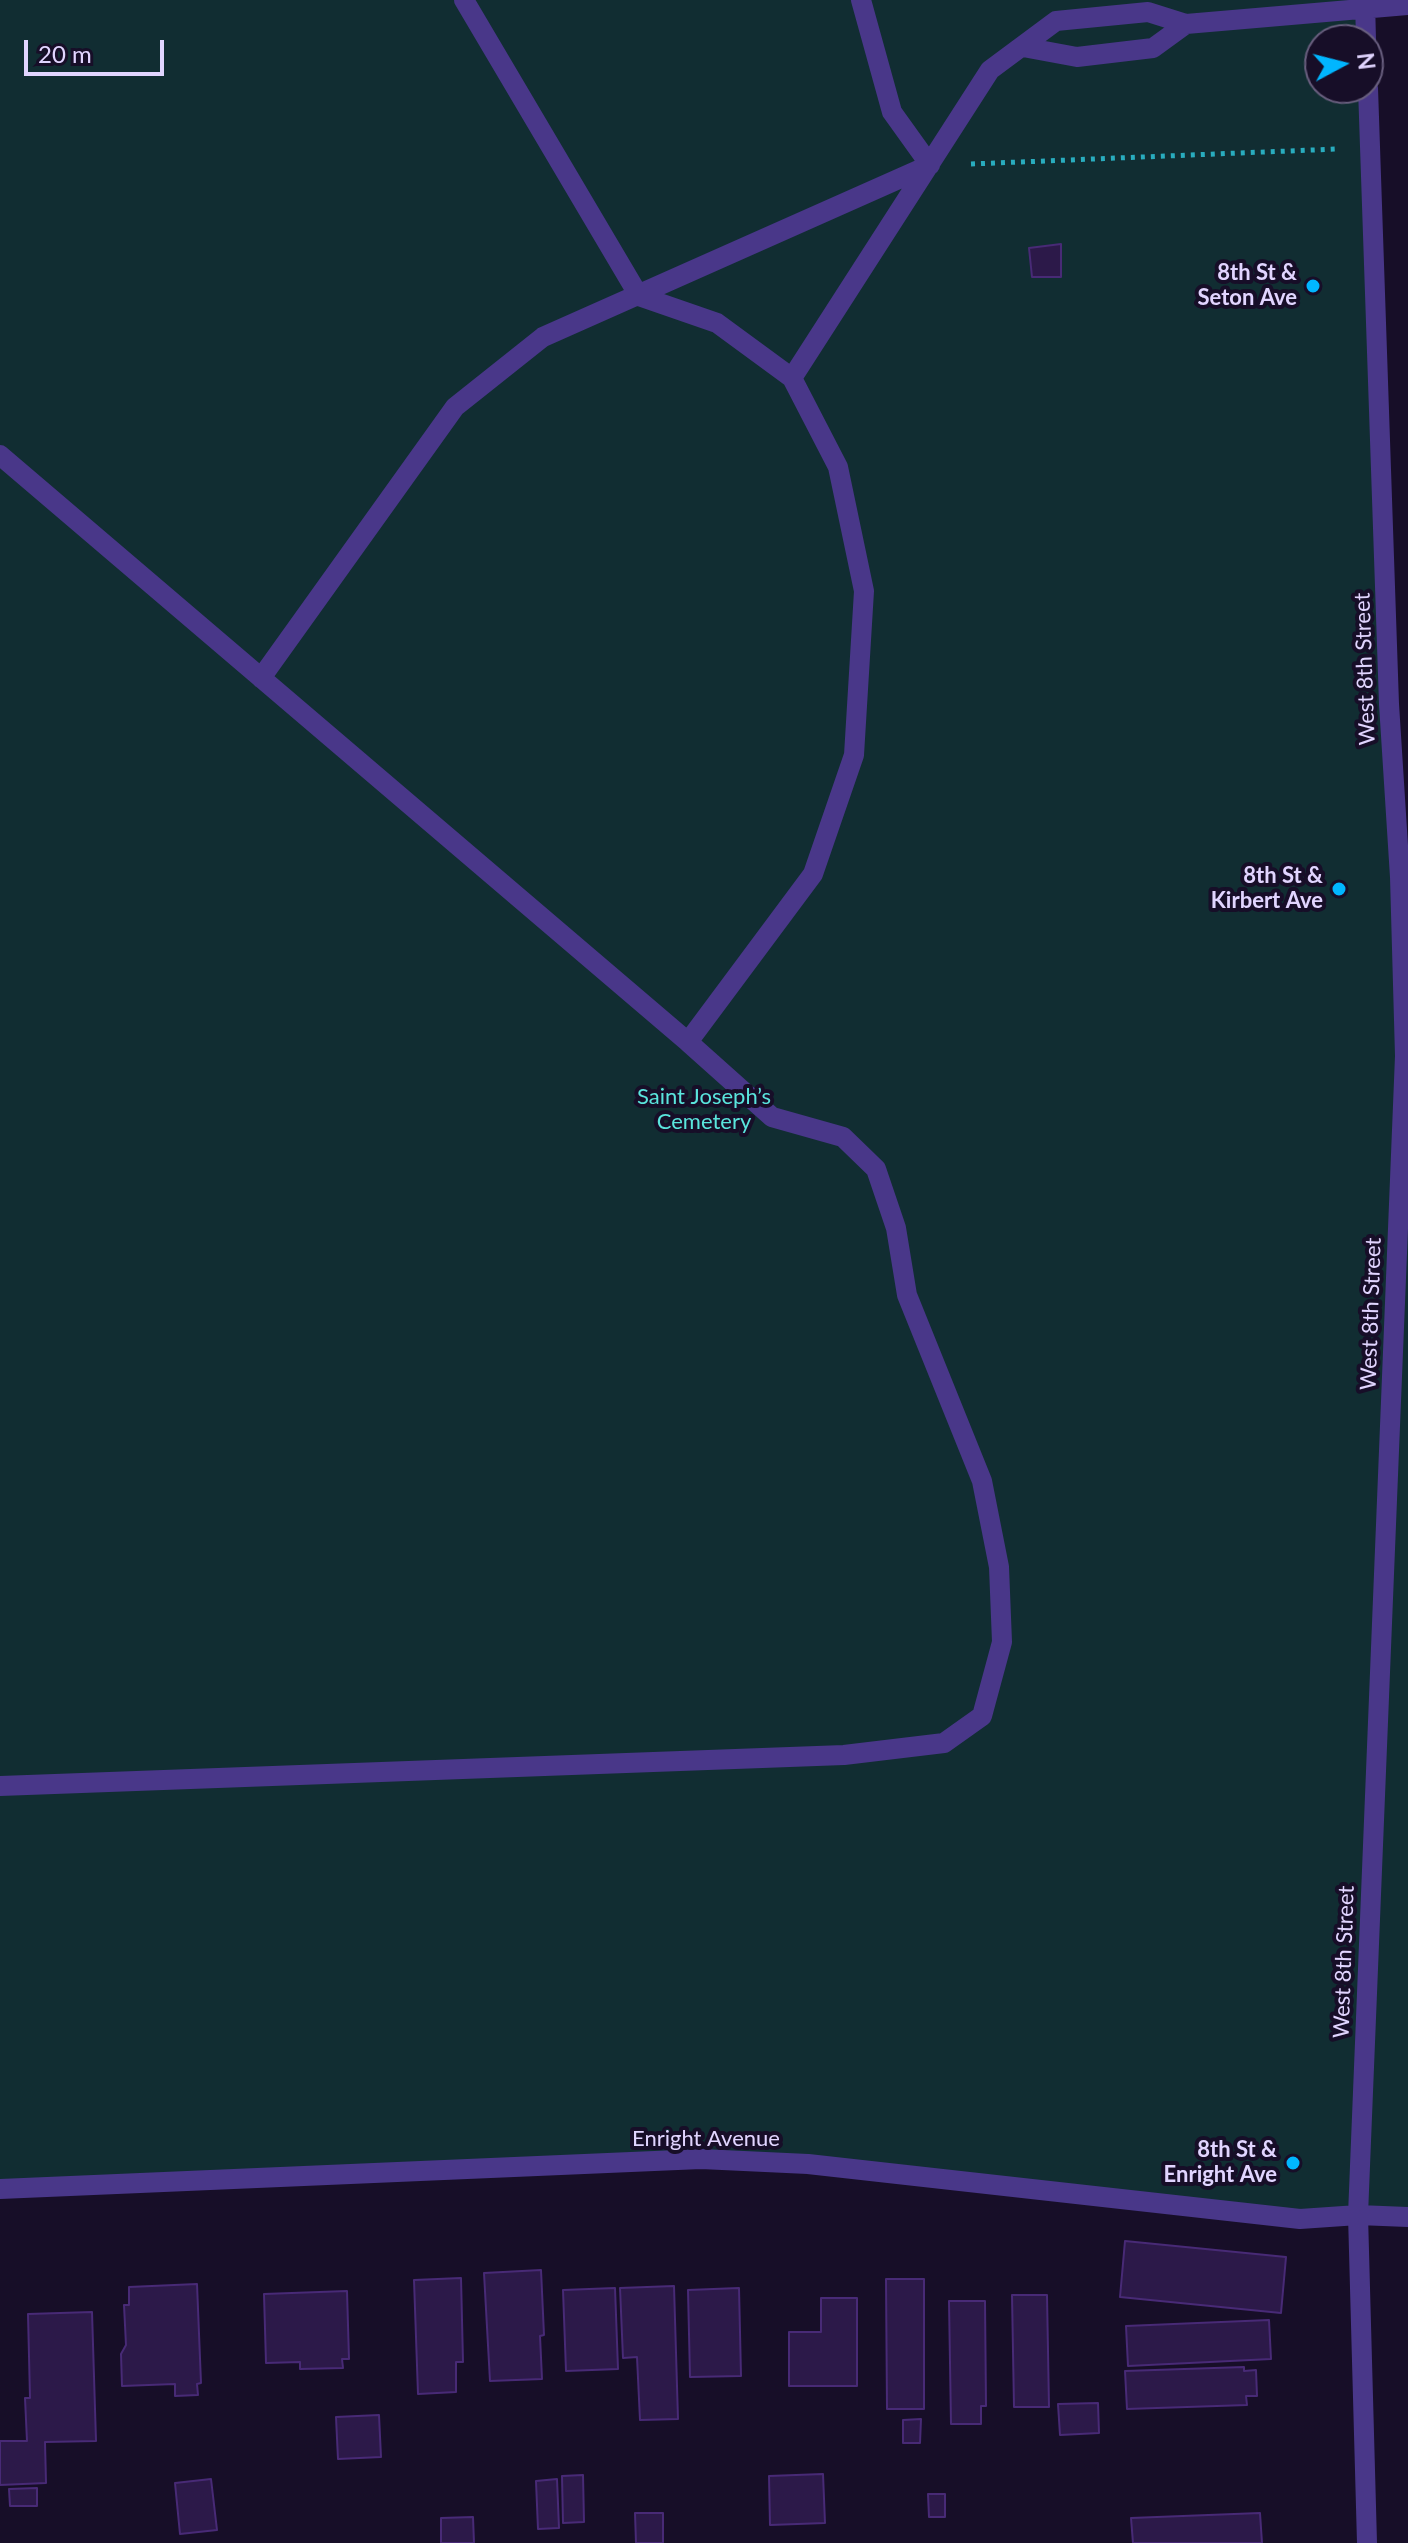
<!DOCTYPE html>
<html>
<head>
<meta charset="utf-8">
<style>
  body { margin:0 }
  #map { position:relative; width:1408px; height:2543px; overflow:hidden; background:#170e28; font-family:Lato,sans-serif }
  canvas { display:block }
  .north { position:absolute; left:1304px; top:24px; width:80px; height:80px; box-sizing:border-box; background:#170e28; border:2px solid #685e7e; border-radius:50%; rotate:83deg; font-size:22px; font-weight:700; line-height:32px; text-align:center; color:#e1d5ff }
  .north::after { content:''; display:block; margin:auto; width:28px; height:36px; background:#01b6ff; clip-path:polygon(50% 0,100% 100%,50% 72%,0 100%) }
  .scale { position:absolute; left:24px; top:40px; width:140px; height:36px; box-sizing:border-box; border:4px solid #e1d5ff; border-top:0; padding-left:10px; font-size:24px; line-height:28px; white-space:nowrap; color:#e1d5ff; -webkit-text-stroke:6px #170e28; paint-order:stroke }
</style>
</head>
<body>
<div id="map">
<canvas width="1408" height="2543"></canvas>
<div class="north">N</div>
<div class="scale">20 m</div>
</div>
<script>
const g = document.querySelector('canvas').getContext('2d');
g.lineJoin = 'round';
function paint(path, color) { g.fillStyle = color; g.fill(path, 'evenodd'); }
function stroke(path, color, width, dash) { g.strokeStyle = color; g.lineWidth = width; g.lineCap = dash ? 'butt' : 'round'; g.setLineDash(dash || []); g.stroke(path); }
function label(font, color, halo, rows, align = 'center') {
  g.font = font + ' Lato,sans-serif'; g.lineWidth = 8; g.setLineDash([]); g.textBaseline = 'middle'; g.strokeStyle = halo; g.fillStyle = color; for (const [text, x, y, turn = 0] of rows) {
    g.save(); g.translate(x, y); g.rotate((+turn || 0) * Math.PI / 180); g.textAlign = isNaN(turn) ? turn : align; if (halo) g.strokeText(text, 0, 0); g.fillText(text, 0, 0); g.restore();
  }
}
paint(new Path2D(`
  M0 0H1365L1366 40H1320V88H1368L1408 1056V2217L1358 2215 808 2164 0 2189Z`), '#112d32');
const building = new Path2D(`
  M1061 244V277H1032L1029 248Z
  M1125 2241 1286 2257 1281 2313 1120 2297Z
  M541 2270 544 2335 540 2336 542 2379 490 2381 484 2273Z
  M461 2278 463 2362H456V2392L418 2394 414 2280Z
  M886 2279H924V2409H887Z
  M197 2284 201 2383 197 2384 198 2395 175 2396V2384L122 2386 121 2354 126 2345 124 2305H129V2287Z
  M674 2286 678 2419 640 2420 637 2357 623 2358 620 2288Z
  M615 2288 618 2369 566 2371 563 2290Z
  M739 2288 741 2376 690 2377 688 2290Z
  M347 2291 349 2359H342L343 2368 300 2369V2362L266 2363 264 2294Z
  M1012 2295H1047L1049 2407H1014Z
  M821 2298H857V2386H789V2332H821Z
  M949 2301H985L986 2406H981V2424H951Z
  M92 2312 96 2441 45 2442 46 2483 0 2485V2441H27L25 2398H30L28 2314Z
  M1269 2320 1271 2359 1128 2366 1126 2326Z
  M1244 2367V2371L1256 2370 1257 2396H1246L1247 2405 1127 2409 1125 2371Z
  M1098 2403 1099 2433 1060 2435 1058 2404Z
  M379 2415 381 2457 338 2459 336 2417Z
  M921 2419 920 2443H903V2420Z
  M823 2474 825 2523 770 2525 769 2476Z
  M583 2475 584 2522 563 2523 562 2476Z
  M211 2479 217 2530 180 2534 175 2483Z
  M557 2479 559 2528 538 2529 536 2481Z
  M37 2488V2506H10L9 2489Z
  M928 2494H945V2517H929Z
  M635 2513H663V2543H636Z
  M1260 2513 1262 2543H1133L1131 2518Z
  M473 2517 474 2543H441V2518Z`);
paint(building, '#2c1949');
stroke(building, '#482a76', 2);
stroke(new Path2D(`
  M971 164 1337 149`), '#29acbe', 5, [4, 6]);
stroke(new Path2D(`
  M464 0 639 296 717 323 792 378 838 467 864 591 854 755 813 874 688 1042
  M1365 0 1366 40
  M1023 47 1077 57 1153 48 1186 24
  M792 378 990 70 1056 21 1148 12 1186 24 1408 5
  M0 455 688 1042 772 1117 843 1137 876 1169 896 1228 907 1295 982 1481 999 1567 1002 1642 982 1716 944 1743 844 1755 0 1786
  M261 678 455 407 543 337 930 165 892 112 861 0
  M0 2189 701 2159 808 2164 1300 2219 1358 2215 1408 2217
  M1367 2543 1358 2215 1405 1056 1400 877 1389 704 1368 88`), '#493789', 20);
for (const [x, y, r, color] of [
  [1313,286,8,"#01b6ff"],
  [1339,889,8,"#01b6ff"],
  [1293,2163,8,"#01b6ff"]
]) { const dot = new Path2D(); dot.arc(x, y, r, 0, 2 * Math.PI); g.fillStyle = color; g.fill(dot); stroke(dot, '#170e28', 3); }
label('bold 22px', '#e1d5ff', '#170e28', [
  ["8th St &",1297,273],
  ["Seton Ave",1297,298],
  ["8th St &",1323,876],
  ["Kirbert Ave",1323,901],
  ["8th St &",1277,2150],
  ["Enright Ave",1277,2175]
], 'right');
label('22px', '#e1d5ff', '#170e28', [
  ["West 8th Street",1365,669,-92],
  ["West 8th Street",1371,1314,-88],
  ["West 8th Street",1344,1962,-88],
  ["Enright Avenue",706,2139]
]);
label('22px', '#5ae5dd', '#170e28', [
  ["Saint Joseph’s",704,1097],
  ["Cemetery",704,1122]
]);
</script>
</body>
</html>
